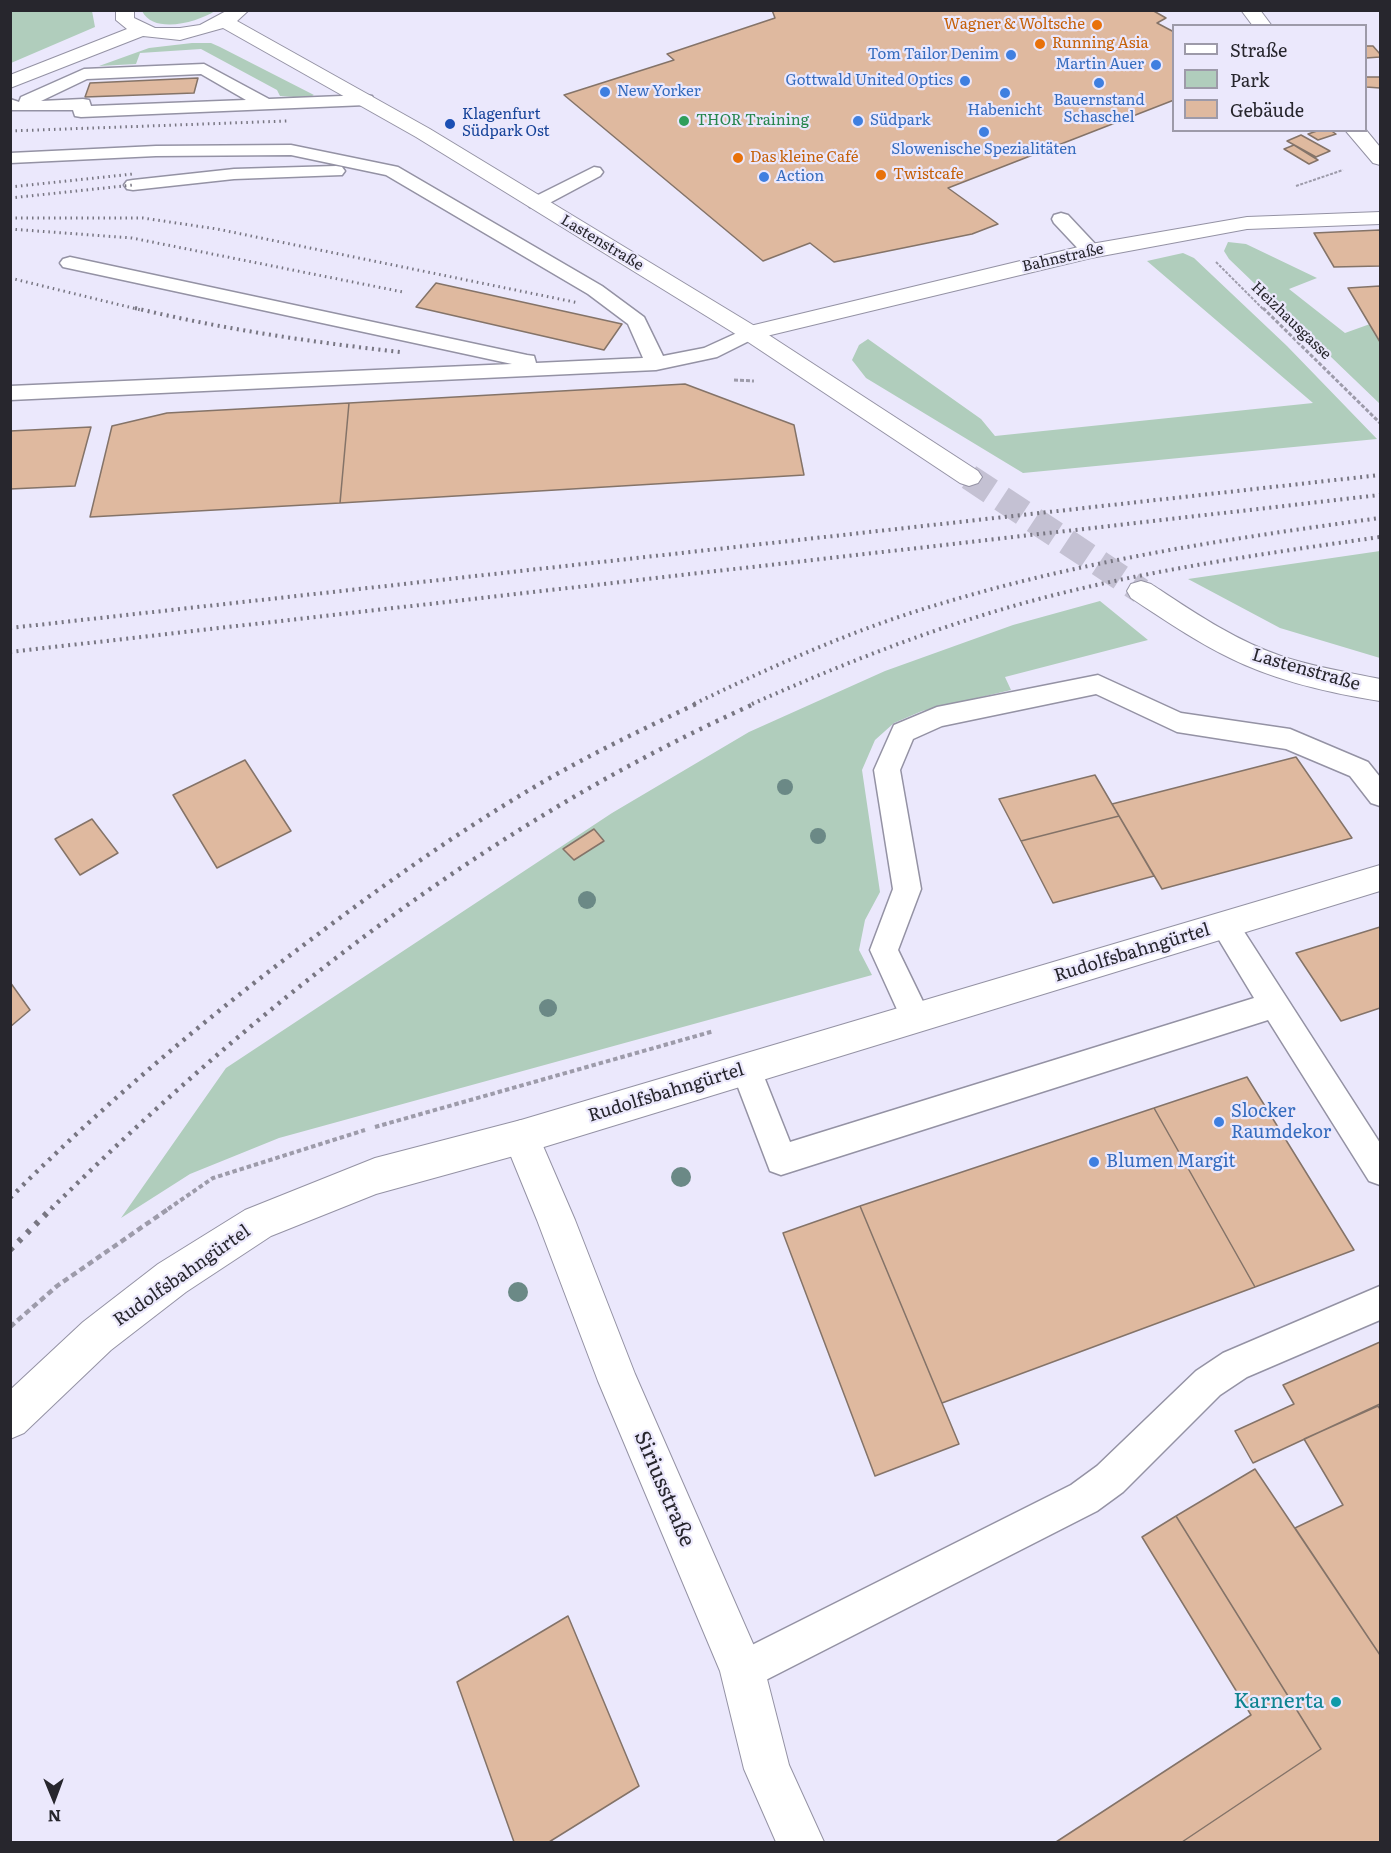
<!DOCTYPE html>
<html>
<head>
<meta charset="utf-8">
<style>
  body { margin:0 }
  #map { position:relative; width:1391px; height:1853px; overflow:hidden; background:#ebe8fc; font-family:Literata,serif }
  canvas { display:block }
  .frame { position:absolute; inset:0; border:12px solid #27262d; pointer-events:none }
  .legend { position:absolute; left:1172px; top:24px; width:195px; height:108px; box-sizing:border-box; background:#ebe8fc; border:2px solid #9d9aa9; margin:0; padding:8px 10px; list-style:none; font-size:18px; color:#27262d }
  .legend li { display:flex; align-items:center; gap:12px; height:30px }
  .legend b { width:30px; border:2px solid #9d9aa9 }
  .north { position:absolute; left:24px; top:1769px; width:60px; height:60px; -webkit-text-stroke:4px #ebe8fc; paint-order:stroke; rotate:179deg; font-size:16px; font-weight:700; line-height:24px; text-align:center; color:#27262d }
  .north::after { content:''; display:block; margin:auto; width:21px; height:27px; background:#27262d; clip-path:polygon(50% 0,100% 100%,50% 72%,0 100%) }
</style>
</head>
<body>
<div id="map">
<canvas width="1391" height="1853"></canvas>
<div class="frame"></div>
<ul class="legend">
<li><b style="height:8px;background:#fff"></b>Straße</li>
<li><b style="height:16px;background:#b0cdbc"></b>Park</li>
<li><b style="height:16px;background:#dfb99f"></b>Gebäude</li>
</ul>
<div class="north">N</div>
</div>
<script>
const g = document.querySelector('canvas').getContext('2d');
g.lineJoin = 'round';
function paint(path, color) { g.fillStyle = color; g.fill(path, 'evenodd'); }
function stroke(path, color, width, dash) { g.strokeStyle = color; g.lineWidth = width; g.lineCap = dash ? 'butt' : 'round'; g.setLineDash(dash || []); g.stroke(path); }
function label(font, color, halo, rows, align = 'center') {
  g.font = font + ' Literata,serif'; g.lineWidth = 4.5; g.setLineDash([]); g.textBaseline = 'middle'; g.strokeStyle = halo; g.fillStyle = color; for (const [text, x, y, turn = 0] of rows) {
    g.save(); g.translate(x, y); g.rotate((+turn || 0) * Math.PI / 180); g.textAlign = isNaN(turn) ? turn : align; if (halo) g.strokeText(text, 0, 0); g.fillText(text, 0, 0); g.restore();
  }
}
paint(new Path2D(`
  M10 11H92L95 27 11 63Z
  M142 11H215C198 22 154 35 142 11Z
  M192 43H211L220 47 314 95 308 98 280 96 277 90 201 49 140 53 136 64 99 66 149 48Z
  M1228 242 1246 244 1317 278 1289 289 1345 333 1370 324 1380 342V404L1229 259 1224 251Z
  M1183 253 1194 258 1287 346 1377 439 1023 473 866 378 852 360 859 345 868 339 981 419 995 436 1313 403 1147 261Z
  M1380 551V658L1280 628 1188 579Z
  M1100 601 1148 640 1005 677 1011 690 922 711 894 723 875 740 862 770 880 892 865 920 859 950 872 975 279 1138 190 1174 121 1218 226 1068 612 813 749 732 885 671 1013 625Z`), '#b0cdbc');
const building = new Path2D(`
  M772 10H1152L1166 18 1157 23 1174 32V100L948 188 998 224 972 234 834 262 810 243 763 261 564 95 674 60 667 54 775 18Z
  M1366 46H1373L1380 54V57L1366 58Z
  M1366 77H1380V88L1366 87Z
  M198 78 194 93 85 97 90 83Z
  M1320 130H1330L1336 134 1318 140 1308 134Z
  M1301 135 1330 151 1316 157 1287 141Z
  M1294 145 1318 160 1309 164 1284 149Z
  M1380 230V266L1334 267 1314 233Z
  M436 283 622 324 604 350 416 307Z
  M1380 286V342L1348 288Z
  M685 384 794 425 804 475 340 503 349 403Z
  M349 403 340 503 90 517 112 426 167 413Z
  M91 427 75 486 10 489V431Z
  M1296 757 1352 838 1162 889 1112 804Z
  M245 760 291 831 217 868 173 795Z
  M1095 775 1119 816 1021 841 999 799Z
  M1119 816 1154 876 1053 903 1021 841Z
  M92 819 118 853 80 875 55 839Z
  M594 829 604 841 574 860 563 849Z
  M1380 927V1008L1341 1021 1296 953Z
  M10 982 30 1010 10 1027Z
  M1247 1077 1354 1250 1255 1287 1154 1108Z
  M1154 1108 1255 1287 942 1403 860 1206Z
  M860 1206 959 1444 875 1476 783 1233Z
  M1380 1342V1404L1253 1463 1235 1431 1294 1404 1283 1385Z
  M1378 1406 1380 1409V1655L1295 1528 1343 1505 1304 1439Z
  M1255 1469 1380 1655V1842H1182L1321 1749 1176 1516Z
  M1176 1516 1321 1749 1182 1842H1056L1251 1715 1142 1537Z
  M568 1616 639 1786 549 1842H514L457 1682Z`);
paint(building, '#dfb99f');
stroke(building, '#847368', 1.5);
stroke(new Path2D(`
  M969 477 1141 591`), '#c4c1d3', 26, [26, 13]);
const service = new Path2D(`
  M204 64 269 99 366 95 372 96 374 100 372 104 366 105 81 117 75 116 73 110H10V99L19 102 21 97 84 69ZM201 74 246 100 91 106 89 100 83 99 41 101 87 79Z
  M291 145 398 167 602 286 644 317 663 356 704 348 750 327 757 329 760 333 757 337 717 357 656 370 10 400V386L512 364 63 267 60 263 63 259 70 257 527 355 534 356 536 363 643 358 628 324 588 294 386 175 291 155 156 156 10 163V153L156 146Z
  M336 166 342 167 345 171 342 175 234 179 133 190 127 189 124 185 127 181 133 180 234 169Z
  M594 167 600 168 603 172 600 176 542 207H530L527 203 530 199Z
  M1061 213 1068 215 1098 247 1101 251 1098 255H1084L1054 223 1052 219 1054 215Z
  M1098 675 1181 713 1290 729 1368 762 1380 777V806L1371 803 1350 776 1286 749 1177 732 1096 694 942 726 913 739 900 770 921 889 898 950 931 1018 927 1027 916 1031 905 1027 870 950 893 889 874 770 894 725 937 707Z
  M1224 913 1234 916 1380 1143V1185L1369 1181 1268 1020 781 1175 770 1171 731 1069 735 1059 746 1055 757 1059 790 1142 1254 998 1210 925 1214 916Z
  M1380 1286V1320L1247 1377 1220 1395 1123 1492 1097 1511 756 1685 742 1690 728 1685 723 1671 728 1657 1071 1485 1097 1466 1196 1371 1223 1353Z`);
const minor = new Path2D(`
  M1241 10H1260L1272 26H1253Z
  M1345 130H1366L1380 147V165L1373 163Z
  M1380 212V224L1247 229 1091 258 750 340 742 338 738 333 742 328 750 326 1091 244 1247 217Z
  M521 1120 534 1125 575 1220 635 1374 758 1655 765 1671 789 1765 824 1842H776L744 1769 720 1671 598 1381 537 1220 503 1137 508 1125Z`);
const tertiary = new Path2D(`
  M116 10H134V18L155 28H180L200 25 228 10H249L237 21 430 129 758 328 978 471 982 477 978 483 969 486 960 483 742 338 416 137 223 28 180 40 143 36 10 88V75L127 29 116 20Z
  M1141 581 1151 584C1192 611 1234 640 1281 656 1313 667 1347 672 1380 679V701C1330 693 1276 681 1230 658 1195 641 1163 619 1131 598L1127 591 1131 584Z
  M1380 865V891L521 1154 376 1194 271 1236 186 1292 111 1350 24 1433 10 1439V1390L83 1322 158 1264 245 1210 375 1158 521 1120Z`);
stroke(service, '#9492a4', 3);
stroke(minor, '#9492a4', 2);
stroke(tertiary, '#9492a4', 2);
stroke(new Path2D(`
  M1296 186 1343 170
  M1216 262 1264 310`), '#9d9baa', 2, [3, 1.5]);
stroke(new Path2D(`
  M1263 308 1380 423
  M734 380 754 381`), '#9d9baa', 3, [4, 2]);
stroke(new Path2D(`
  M375 1127 714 1031
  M168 1209 213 1178 365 1130`), '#9d9baa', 4, [4.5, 3]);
stroke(new Path2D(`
  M10 1327 57 1286 171 1207`), '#9d9baa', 4.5, [6, 4]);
paint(service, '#fff');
paint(minor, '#fff');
paint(tertiary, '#fff');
stroke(new Path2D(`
  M10 131 287 121
  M10 187 133 174
  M10 198 133 185
  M10 218H143L217 229 579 303
  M10 229 132 238 403 292
  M10 278 141 310`), '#787682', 3, [1.5, 4]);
stroke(new Path2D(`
  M135 308C222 329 311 342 400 352
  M10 628 1380 475
  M10 652 1380 495
  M694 704C775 665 857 628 943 603 1085 560 1233 538 1380 518
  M752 704C840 665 930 629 1024 603 1140 571 1261 554 1380 537`), '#787682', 4, [2, 4.5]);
stroke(new Path2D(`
  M10 1198C102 1106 201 1022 305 944 383 885 463 828 548 779 597 751 647 727 698 703
  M51 1209C257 1005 490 822 756 703`), '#787682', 4.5, [3, 6]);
stroke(new Path2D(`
  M10 1250 53 1207`), '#787682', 6, [4, 8]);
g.fillStyle = '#6b8986';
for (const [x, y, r] of [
  [785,787,8],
  [818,836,8],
  [587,900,9],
  [548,1008,9],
  [681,1177,10],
  [518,1292,10]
]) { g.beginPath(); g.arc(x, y, r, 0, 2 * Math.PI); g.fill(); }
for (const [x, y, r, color] of [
  [1097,25,6,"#e8710a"],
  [1040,44,6,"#e8710a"],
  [1011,55,6,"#3f7fe0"],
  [1156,65,6,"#3f7fe0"],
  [965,81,6,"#3f7fe0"],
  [1099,83,6,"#3f7fe0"],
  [605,92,6,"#3f7fe0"],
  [1005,93,6,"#3f7fe0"],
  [684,121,6,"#2e9e5b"],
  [858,121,6,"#3f7fe0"],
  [450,124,6,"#1a4fb4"],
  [984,132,6,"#3f7fe0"],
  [738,158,6,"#e8710a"],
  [881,175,6,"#e8710a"],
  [764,177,6,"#3f7fe0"],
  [1219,1122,6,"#3f7fe0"],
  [1094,1162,6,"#3f7fe0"],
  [1336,1702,6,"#0f9aa8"]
]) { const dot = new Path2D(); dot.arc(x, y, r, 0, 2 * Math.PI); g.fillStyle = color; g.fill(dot); stroke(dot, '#ebe8fc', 2); }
label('15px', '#c56008', '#ebe8fc', [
  ["Wagner & Woltsche",1085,25,"right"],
  ["Running Asia",1052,44],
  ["Das kleine Café",750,158],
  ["Twistcafe",893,175]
], 'left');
label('15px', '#366cbe', '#ebe8fc', [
  ["Tom Tailor Denim",999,55],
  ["Martin Auer",1144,65],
  ["Gottwald United Optics",953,81],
  ["New Yorker",617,92,"left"],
  ["Bauernstand",1099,101,"center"],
  ["Schaschel",1099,118,"center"],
  ["Habenicht",1005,111,"center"],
  ["Südpark",870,121,"left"],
  ["Slowenische Spezialitäten",984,150,"center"],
  ["Action",776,177,"left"]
], 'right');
label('15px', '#164399', '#ebe8fc', [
  ["Klagenfurt",462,115],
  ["Südpark Ost",462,132]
], 'left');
label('15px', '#27864d', '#ebe8fc', [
  ["THOR Training",696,121]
], 'left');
label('15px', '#27262d', '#ebe8fc', [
  ["Lastenstraße",602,243,31],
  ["Bahnstraße",1063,258,-13],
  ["Heizhausgasse",1291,321,44]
]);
label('18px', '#27262d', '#ebe8fc', [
  ["Lastenstraße",1306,670,16],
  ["Rudolfsbahngürtel",1132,953,-17],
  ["Rudolfsbahngürtel",666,1093,-17],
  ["Rudolfsbahngürtel",182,1276,-35]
]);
label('18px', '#366cbe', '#ebe8fc', [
  ["Slocker",1231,1112],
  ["Raumdekor",1231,1133],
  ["Blumen Margit",1106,1162]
], 'left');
label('21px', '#27262d', '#ebe8fc', [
  ["Siriusstraße",664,1489,67]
]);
label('21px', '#0d838f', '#ebe8fc', [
  ["Karnerta",1324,1702]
], 'right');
</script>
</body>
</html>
